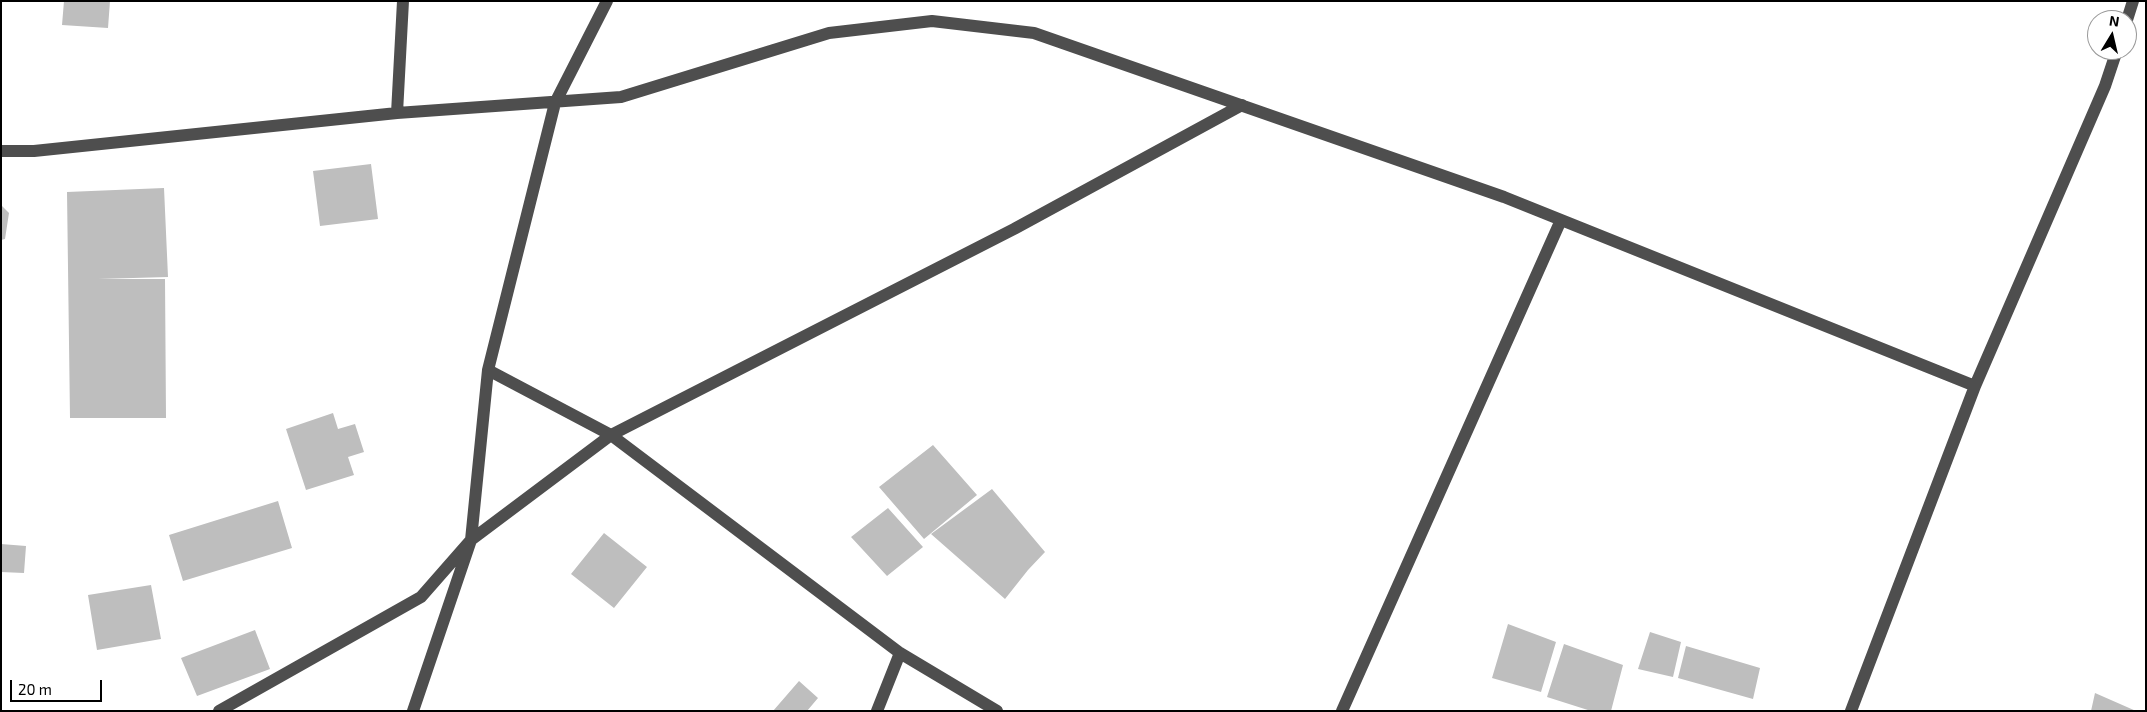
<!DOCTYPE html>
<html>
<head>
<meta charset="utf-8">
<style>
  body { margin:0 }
  #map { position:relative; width:2147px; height:712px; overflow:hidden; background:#fff; font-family:"Exo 2",sans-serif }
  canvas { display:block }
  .frame { position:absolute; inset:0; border:2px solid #000; pointer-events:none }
  .north { position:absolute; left:2087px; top:10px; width:50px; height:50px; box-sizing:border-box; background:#fff; border:1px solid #999; border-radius:50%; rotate:9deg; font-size:14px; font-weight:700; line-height:20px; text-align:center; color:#000 }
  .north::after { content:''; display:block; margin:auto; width:18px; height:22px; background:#000; clip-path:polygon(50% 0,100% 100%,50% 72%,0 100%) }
  .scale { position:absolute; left:10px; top:680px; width:92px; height:22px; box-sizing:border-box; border:2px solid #000; border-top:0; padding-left:6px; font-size:15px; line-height:18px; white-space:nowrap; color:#000; -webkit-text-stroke:4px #fff; paint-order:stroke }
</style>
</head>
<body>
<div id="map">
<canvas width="2147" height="712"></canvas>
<div class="frame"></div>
<div class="north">N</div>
<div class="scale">20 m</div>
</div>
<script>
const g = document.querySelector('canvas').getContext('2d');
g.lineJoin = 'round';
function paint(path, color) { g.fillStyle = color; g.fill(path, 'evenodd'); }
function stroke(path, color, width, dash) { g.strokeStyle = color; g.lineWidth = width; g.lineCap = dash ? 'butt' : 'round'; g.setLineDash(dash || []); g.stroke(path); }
paint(new Path2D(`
  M64 1H110L108 28 62 25Z
  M371 164 378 219 320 226 313 171Z
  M164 188 168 277 98 279H165L166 418H70L67 192Z
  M1 205 9 213 5 239 1 240Z
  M333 413 338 429 355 424 364 452 348 457 354 475 306 490 286 429Z
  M933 445 977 495 924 539 879 487Z
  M992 489 1045 552 1028 570 1005 599 931 534Z
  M278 501 292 548 183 581 169 535Z
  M888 508 923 547 887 576 851 537Z
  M604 533 647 567 614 608 571 574Z
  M1 544 26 546 24 573 1 572Z
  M151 585 161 639 97 650 88 595Z
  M1508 624 1556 642 1541 692 1492 678Z
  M255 630 270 669 197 696 181 658Z
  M1650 632 1681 642 1673 677 1638 669Z
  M1564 644 1623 665 1611 711H1591L1547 697Z
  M1686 646 1760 668 1753 699 1678 678Z
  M799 681 818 698 807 711H773Z
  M2095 693 2136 711H2091Z`), '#bebebe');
stroke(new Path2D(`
  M2127 20 2133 1
  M397 113 403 1
  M1 151H34L397 113 621 97 829 33 932 21 1034 33 1504 197 1975 386
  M488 370 611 435 900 653 997 711
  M219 711 421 597 471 540 611 435 1014 229 1242 105
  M413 711 471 540 488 370 555 103 607 1
  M877 711 900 653
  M1342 711 1561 220
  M1851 711 1975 386 2105 86 2117 50`), '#4e4e4e', 12);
</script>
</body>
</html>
